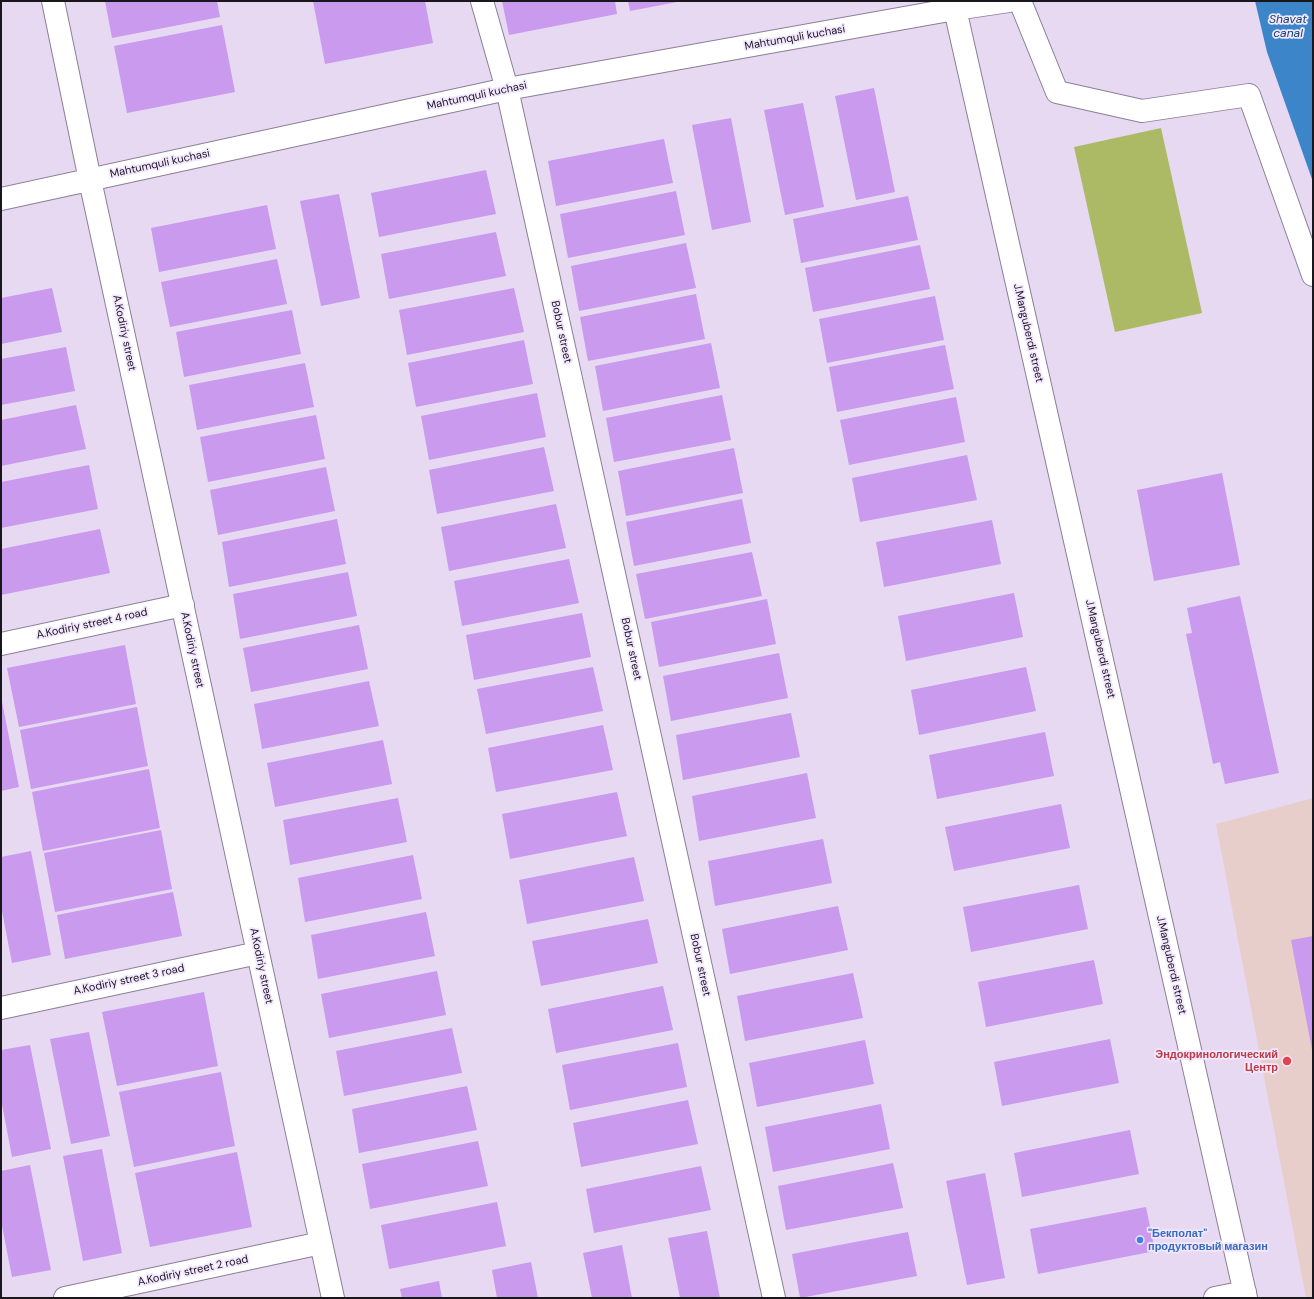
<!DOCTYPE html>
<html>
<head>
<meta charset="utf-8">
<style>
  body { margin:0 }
  #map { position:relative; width:1314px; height:1299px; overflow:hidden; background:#e6d9f1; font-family:"DM Sans",sans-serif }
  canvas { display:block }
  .frame { position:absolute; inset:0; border:2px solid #1a161e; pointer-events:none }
</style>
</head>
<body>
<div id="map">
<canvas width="1314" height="1299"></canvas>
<div class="frame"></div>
</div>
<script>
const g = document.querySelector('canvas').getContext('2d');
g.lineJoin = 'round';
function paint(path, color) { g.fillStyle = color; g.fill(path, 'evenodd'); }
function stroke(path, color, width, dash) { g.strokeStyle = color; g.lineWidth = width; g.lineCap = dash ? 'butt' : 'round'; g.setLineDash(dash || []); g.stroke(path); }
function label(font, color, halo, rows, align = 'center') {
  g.font = font + ' "DM Sans",sans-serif'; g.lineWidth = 3.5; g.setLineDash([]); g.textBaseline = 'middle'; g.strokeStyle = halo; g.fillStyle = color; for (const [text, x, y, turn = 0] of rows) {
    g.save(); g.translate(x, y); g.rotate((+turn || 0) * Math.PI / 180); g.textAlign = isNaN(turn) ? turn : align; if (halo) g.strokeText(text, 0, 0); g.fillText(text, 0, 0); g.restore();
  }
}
paint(new Path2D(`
  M1313 798V1298H1306L1216 824Z`), '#e8cecb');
paint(new Path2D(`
  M1161 128 1202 313 1115 332 1074 147Z`), '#acba66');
paint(new Path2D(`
  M1255 1H1313V182L1267 52Z`), '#3d85c9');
paint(new Path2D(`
  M105 1H217L220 17 112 38Z
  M313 1H425L433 43 325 64Z
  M502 1H615L617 14 509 35Z
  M628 1H677V2L630 11Z
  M222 25 235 92 127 113 114 46Z
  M874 88 895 192 856 200 835 96Z
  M803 103 824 207 785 215 764 110Z
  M731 118 751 222 712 230 692 125Z
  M664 139 673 183 556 206 548 161Z
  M486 170 496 214 379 237 371 193Z
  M676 191 685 235 568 258 560 214Z
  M339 194 360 298 321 306 300 201Z
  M908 196 918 240 801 263 793 219Z
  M267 205 276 249 159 272 151 228Z
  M496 232 506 276 389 299 381 254Z
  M686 243 696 288 579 311 571 266Z
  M920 245 930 289 813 312 805 268Z
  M277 259 287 304 170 327 161 282Z
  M52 288 62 332 1 344V298Z
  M514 288 524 332 407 355 399 310Z
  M696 294 705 339 588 361 580 317Z
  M935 296 944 340 827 363 819 319Z
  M292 310 301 354 184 377 176 332Z
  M524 340 533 384 416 407 408 363Z
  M711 343 720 388 603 411 595 366Z
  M945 345 954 389 837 412 829 367Z
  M66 347 75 391 1 405V359Z
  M305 363 314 407 197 430 189 385Z
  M537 393 546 437 429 460 421 416Z
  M722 395 731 440 614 462 606 418Z
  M956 397 965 442 849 465 840 420Z
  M76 405 86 449 1 466V420Z
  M316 415 325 459 208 482 200 437Z
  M544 447 554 491 437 514 429 470Z
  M734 448 743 493 626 516 618 471Z
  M967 455 977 500 860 522 852 478Z
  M89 465 98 509 1 528V482Z
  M326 467 335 511 218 535 210 490Z
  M1222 473 1240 565 1154 581 1137 490Z
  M742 499 751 543 634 566 626 522Z
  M556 504 566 548 449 571 441 527Z
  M337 519 346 564 229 587 222 542Z
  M992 520 1001 564 884 587 876 542Z
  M100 529 110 573 1 595V549Z
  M752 552 762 596 645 619 636 574Z
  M569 559 579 603 462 626 454 581Z
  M348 572 357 616 240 639 233 594Z
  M1014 593 1023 637 906 661 898 616Z
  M1240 596 1279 773 1225 784 1220 762 1213 764 1186 634 1192 633 1187 608Z
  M767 599 776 644 659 667 651 622Z
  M582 613 591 657 474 680 466 635Z
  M359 625 368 669 251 692 243 648Z
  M125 645 136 704 19 727 7 668Z
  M779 653 788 698 671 721 663 676Z
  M593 667 603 711 486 734 477 689Z
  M1026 667 1036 711 919 735 911 690Z
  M369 681 379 726 262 749 254 704Z
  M1 697 19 787 1 791Z
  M137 707 148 766 31 789 20 730Z
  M791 713 800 757 683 780 676 735Z
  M603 725 613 770 496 792 488 748Z
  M1045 732 1054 776 937 799 929 755Z
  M383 740 392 784 275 807 267 763Z
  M149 769 160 828 43 851 32 792Z
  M807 773 816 818 699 841 692 796Z
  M617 792 627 836 510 859 502 814Z
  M398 798 407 842 290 865 283 820Z
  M1061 804 1070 848 954 871 945 827Z
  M161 830 172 889 55 912 44 853Z
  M823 839 832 883 715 906 708 861Z
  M31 851 51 955 12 963 1 906V857Z
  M413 855 422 899 305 922 298 878Z
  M634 857 644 901 527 924 519 880Z
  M1079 885 1088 929 971 952 963 907Z
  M173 892 182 936 65 959 57 915Z
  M838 906 848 950 730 974 722 929Z
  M426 912 435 956 318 979 311 935Z
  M648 919 658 963 541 986 532 941Z
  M1313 936V1050H1312L1291 940Z
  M1094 960 1103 1004 986 1027 978 982Z
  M437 971 446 1015 329 1038 321 994Z
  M853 973 863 1018 745 1041 737 996Z
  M663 986 673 1030 556 1053 548 1009Z
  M204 992 218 1066 117 1086 102 1012Z
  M452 1028 462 1073 344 1096 336 1051Z
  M89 1032 110 1136 71 1144 50 1039Z
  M1110 1039 1119 1083 1002 1106 994 1062Z
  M865 1040 874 1084 757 1107 749 1063Z
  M678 1043 687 1087 570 1110 562 1065Z
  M30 1045 51 1149 12 1157 1 1099V1050Z
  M221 1072 235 1146 134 1167 119 1092Z
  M467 1086 477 1130 359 1153 352 1109Z
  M688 1100 698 1144 581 1167 573 1123Z
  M881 1104 890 1149 773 1172 765 1127Z
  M1130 1130 1139 1174 1022 1197 1014 1153Z
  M478 1141 488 1186 370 1209 362 1164Z
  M102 1149 122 1253 83 1261 63 1156Z
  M237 1152 252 1227 150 1247 135 1173Z
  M893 1163 903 1208 786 1230 778 1186Z
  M30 1165 51 1270 12 1277 1 1221V1171Z
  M701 1166 711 1210 594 1233 586 1189Z
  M985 1173 1005 1278 967 1285 946 1181Z
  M497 1202 506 1246 389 1269 381 1225Z
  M1146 1207 1155 1251 1038 1274 1030 1229Z
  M707 1231 720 1298H680L668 1238Z
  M908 1232 917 1276 800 1298 792 1254Z
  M622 1245 632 1298H592L583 1253Z
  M531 1262 538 1298H497L492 1270Z
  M439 1281 442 1298H402L400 1289Z`), '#ca9aee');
const street = new Path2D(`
  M53 1 90 180 333 1298
  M482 1 507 89 774 1298
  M950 1 955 9 1246 1298
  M1020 1 1057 92 1142 111 1249 95 1313 275
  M1 199 507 89 955 9 1009 1
  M1 644 183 605
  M1 1008 258 953
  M65 1298 321 1243
  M1215 1298 1245 1292`);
stroke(street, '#8c7f96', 24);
stroke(street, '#fff', 22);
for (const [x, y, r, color] of [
  [1287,1061,5,"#e0444e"],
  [1140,1240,4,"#3f7fe0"]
]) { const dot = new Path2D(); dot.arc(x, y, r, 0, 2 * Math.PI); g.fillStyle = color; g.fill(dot); stroke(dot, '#f3e6ff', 1.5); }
label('11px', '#1a161e', '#f3e6ff', [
  ["Mahtumquli kuchasi",795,38,-10],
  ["Mahtumquli kuchasi",477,96,-12],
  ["Mahtumquli kuchasi",160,164,-12],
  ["Bobur street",561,332,78],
  ["A.Kodiriy street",124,333,78],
  ["J.Manguberdi street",1028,333,77],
  ["A.Kodiriy street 4 road",92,624,-12],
  ["Bobur street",631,649,78],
  ["J.Manguberdi street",1100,649,77],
  ["A.Kodiriy street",192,650,78],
  ["Bobur street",700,965,78],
  ["J.Manguberdi street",1171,965,77],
  ["A.Kodiriy street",261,966,78],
  ["A.Kodiriy street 3 road",129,980,-12],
  ["A.Kodiriy street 2 road",193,1271,-12]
]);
label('bold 11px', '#be3a42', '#f3e6ff', [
  ["Эндокринологический",1278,1055],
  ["Центр",1278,1068]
], 'right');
label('bold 11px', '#366cbe', '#f3e6ff', [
  ["\"Бекполат\"",1148,1234],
  ["продуктовый магазин",1148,1247]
], 'left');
label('italic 12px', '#0e426f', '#f3e6ff', [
  ["Shavat",1288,20],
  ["canal",1288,34]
]);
</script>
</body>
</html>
